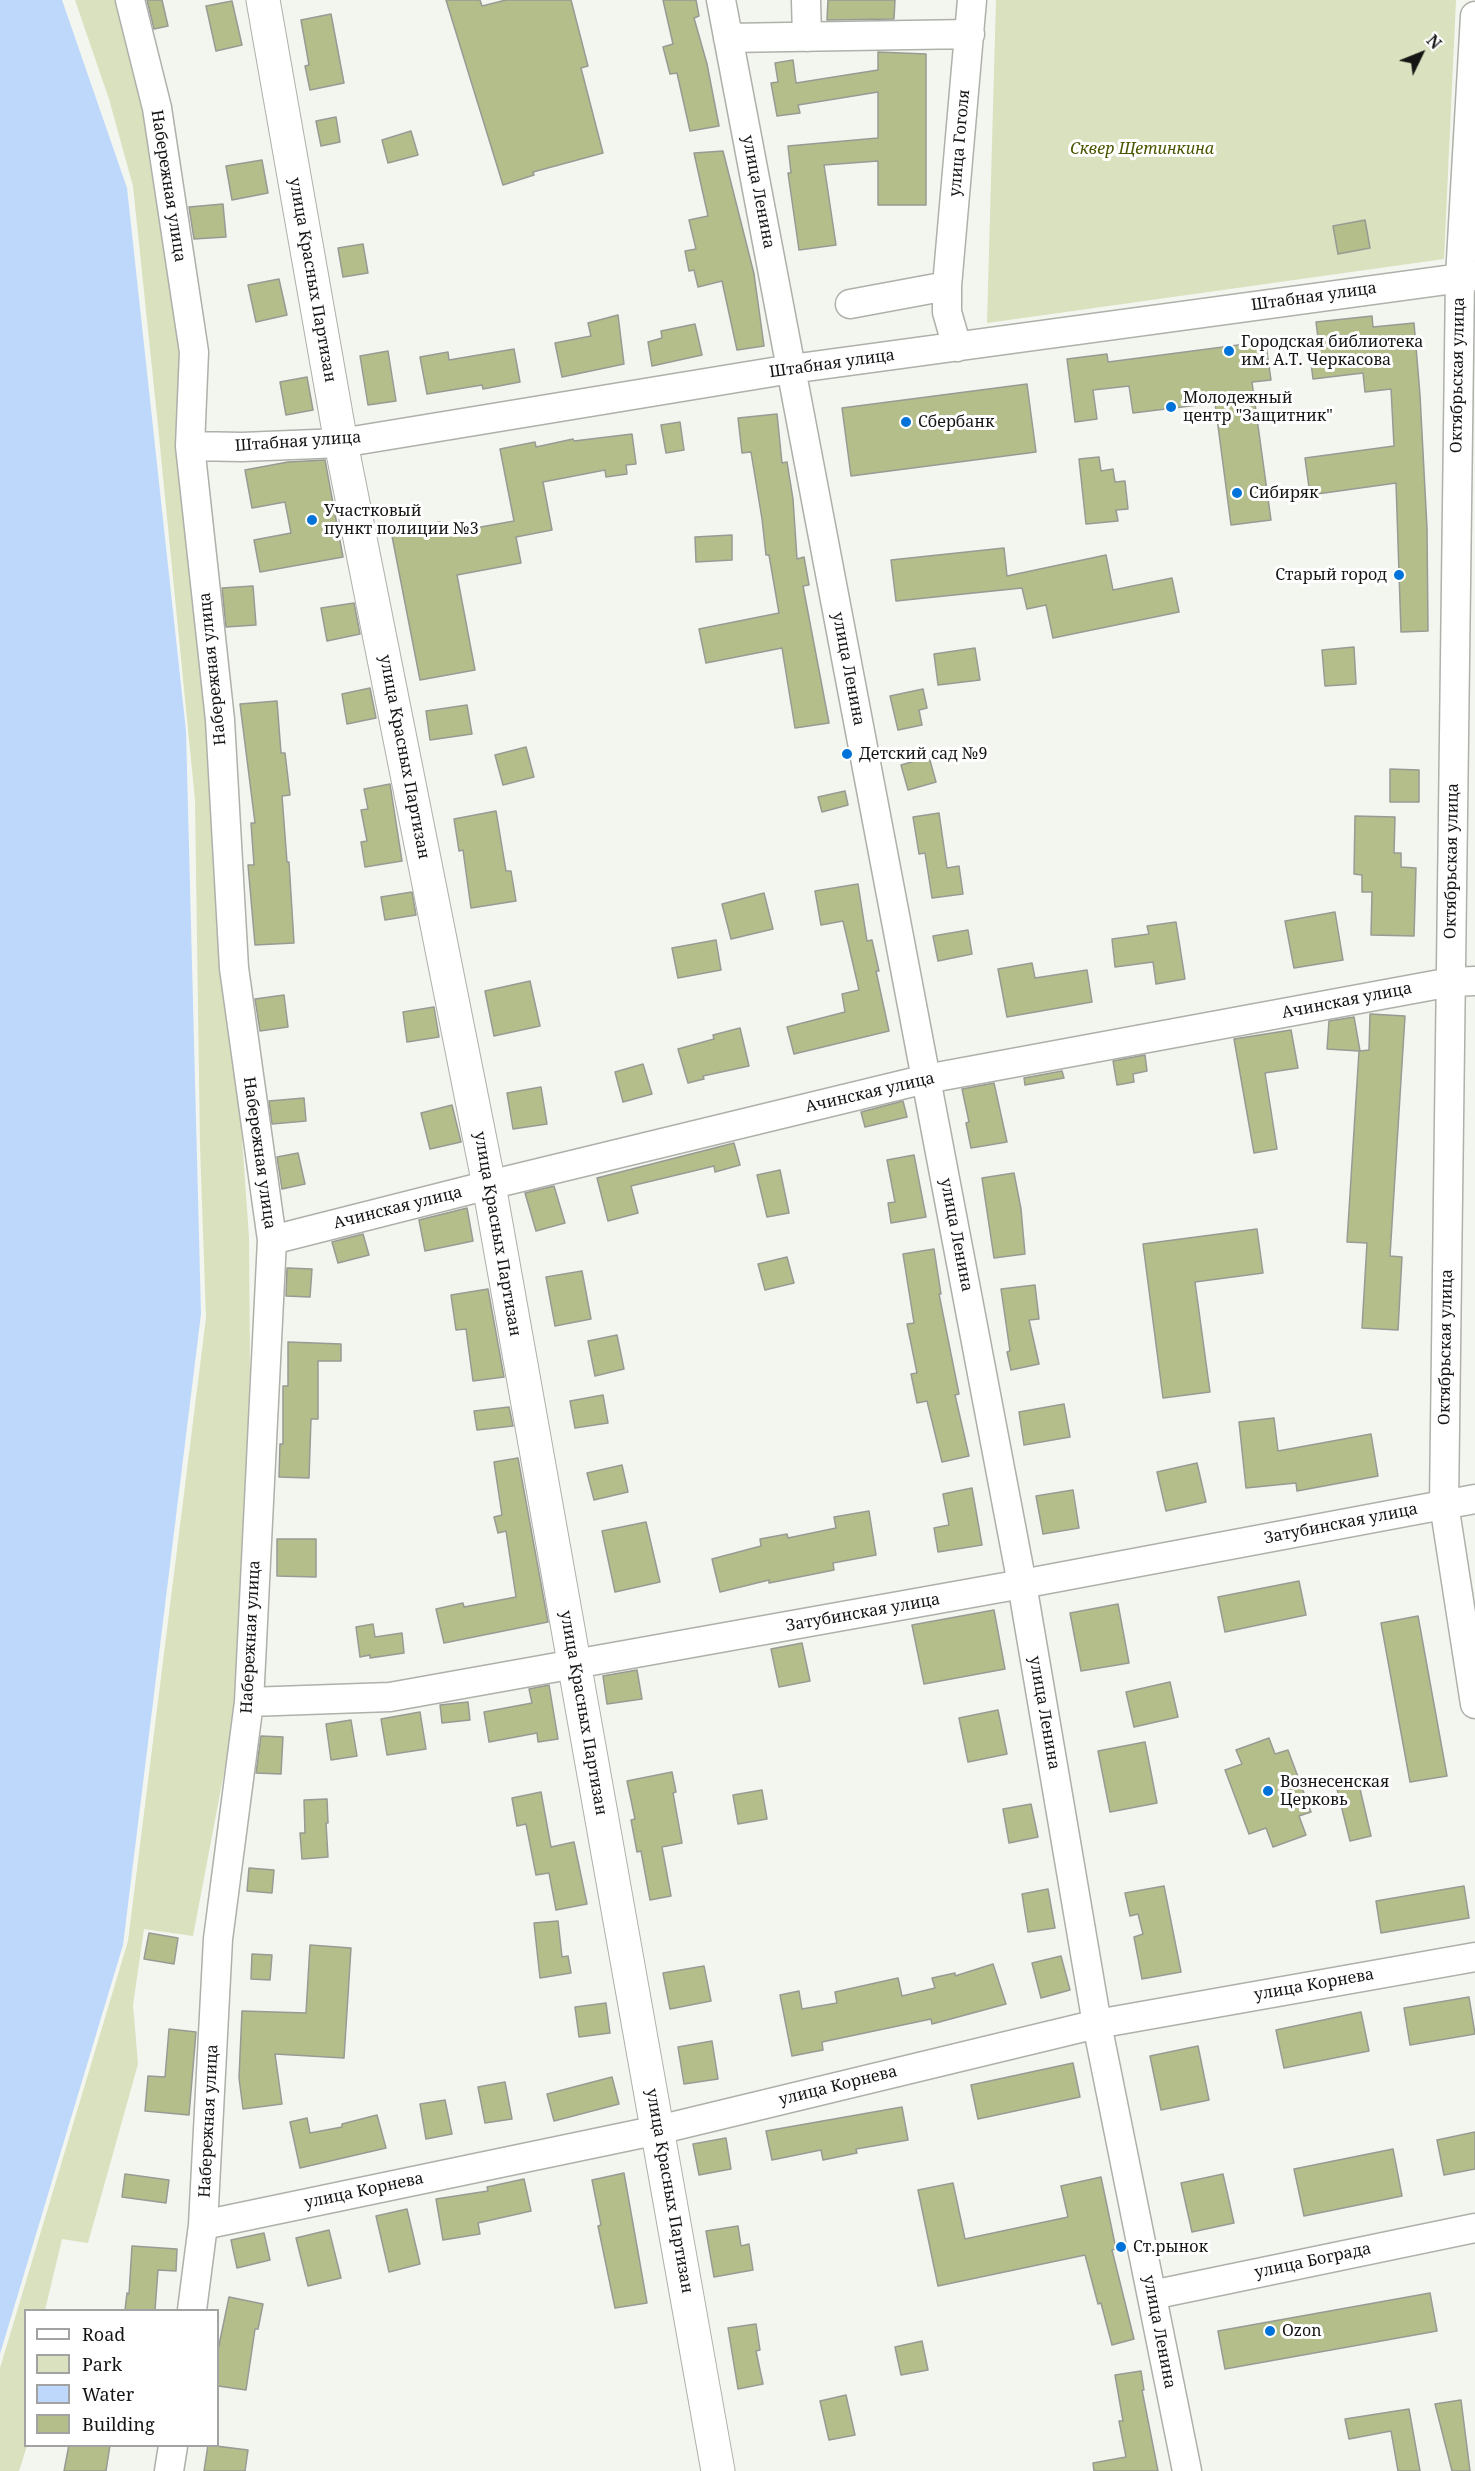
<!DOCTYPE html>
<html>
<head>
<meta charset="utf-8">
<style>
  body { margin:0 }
  #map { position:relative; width:1475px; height:2471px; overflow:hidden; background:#f3f5ef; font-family:"Noto Serif",serif }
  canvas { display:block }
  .legend { position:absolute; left:24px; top:2309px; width:195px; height:138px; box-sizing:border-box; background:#fff; border:2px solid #a1a2a1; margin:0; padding:8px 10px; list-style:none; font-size:18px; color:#151614 }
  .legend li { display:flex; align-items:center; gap:12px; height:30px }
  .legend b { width:30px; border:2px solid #a1a2a1 }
  .north { position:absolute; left:1391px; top:24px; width:60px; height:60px; -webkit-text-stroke:4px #fff; paint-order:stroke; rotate:47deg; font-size:16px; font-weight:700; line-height:24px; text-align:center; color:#151614 }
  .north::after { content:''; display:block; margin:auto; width:21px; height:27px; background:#151614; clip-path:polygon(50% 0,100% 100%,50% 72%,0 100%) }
</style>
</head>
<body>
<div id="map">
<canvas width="1475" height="2471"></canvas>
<ul class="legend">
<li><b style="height:8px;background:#fff"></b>Road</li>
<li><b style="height:16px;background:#d9e1be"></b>Park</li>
<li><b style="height:16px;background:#bdd8fb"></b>Water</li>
<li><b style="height:16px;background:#b4be8b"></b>Building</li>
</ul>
<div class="north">N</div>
</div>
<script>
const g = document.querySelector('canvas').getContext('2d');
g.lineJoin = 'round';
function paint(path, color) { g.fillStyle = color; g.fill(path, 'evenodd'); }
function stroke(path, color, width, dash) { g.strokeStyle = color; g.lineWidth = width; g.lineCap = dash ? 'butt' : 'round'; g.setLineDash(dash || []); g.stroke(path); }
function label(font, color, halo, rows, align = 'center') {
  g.font = font + ' "Noto Serif",serif'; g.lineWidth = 6; g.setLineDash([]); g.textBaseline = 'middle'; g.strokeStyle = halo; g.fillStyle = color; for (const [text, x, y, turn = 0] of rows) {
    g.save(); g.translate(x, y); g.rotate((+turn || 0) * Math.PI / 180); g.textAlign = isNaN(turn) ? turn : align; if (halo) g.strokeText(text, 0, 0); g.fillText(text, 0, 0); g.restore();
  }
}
paint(new Path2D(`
  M75 0H125L186 351 249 1237 250 1373 237 1704 193 1936 144 1929 133 2005 138 2064 88 2243 62 2239 45 2310H26L27 2446 19 2471H0V2368L128 1941 206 1318 200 1145 195 800 157 416 133 186 109 99Z
  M996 0H1456L1444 259 987 323Z`), '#d9e1be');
paint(new Path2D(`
  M0 0H62L127 188 186 731 201 1314 123 1945 0 2354Z`), '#bdd8fb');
const building = new Path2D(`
  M147 0H162L168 26 154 29Z
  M446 0H480L482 6 506 0H571L588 66 581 68 603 153 533 172 534 175 503 185Z
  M663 0H696L699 16 694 18 707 64 719 126 690 131 677 73 670 74 663 47 673 44Z
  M828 0H895L894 19 827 20Z
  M232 1 242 45 216 51 206 6Z
  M331 14 344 83 310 90 305 66 309 65 301 20Z
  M878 52 926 54V205H878V161L824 165 836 245 799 250 788 173H791L788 146 878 138V92L798 105 800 113 777 116 771 83 778 82 775 63 793 60 796 83 878 70Z
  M336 117 340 142 321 146 316 121Z
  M411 131 418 155 388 163 382 140Z
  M723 151 754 274 764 346 737 350 722 281 698 287 694 270 689 271 685 251 696 249 689 220 708 216 694 153Z
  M262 160 268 193 232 200 226 166Z
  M223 204 226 237 194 239 189 207Z
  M1365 220 1370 248 1338 254 1333 226Z
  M363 244 368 273 343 277 338 248Z
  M279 279 287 315 256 322 248 285Z
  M618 315 624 364 562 377 555 343 591 336 588 323Z
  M1372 316 1373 327 1414 323 1420 395 1427 528 1428 631 1401 632 1396 483 1310 495 1305 458 1394 446 1391 389 1365 392 1363 373 1313 379 1308 339 1318 338 1316 322Z
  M695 324 702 355 652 366 648 342 662 338 661 331Z
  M1246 344 1247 348 1266 345 1271 380 1252 382 1271 520 1231 525 1215 403 1133 413 1129 386 1093 390 1097 419 1075 422 1067 359 1107 354 1108 362Z
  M514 349 520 382 483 389 482 385 427 394 420 357 448 352 449 360Z
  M388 351 396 401 368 405 360 356Z
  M307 377 313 410 286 415 280 382Z
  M1027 384 1036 452 851 476 842 408Z
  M777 414 782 463 787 462 793 499 797 559 804 557 809 585 803 586 829 723 795 728 782 648 706 663 699 629 779 613 769 555H766L762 519 751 452 742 453 738 418Z
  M680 422 684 450 666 453 661 425Z
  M632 434 636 464 626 465 627 474 606 477 605 470 543 482 552 530 516 537 521 563 457 575 475 670 420 680 391 531 440 522 442 534 514 521 500 449 535 442 536 447 573 439 574 441Z
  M1099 457 1101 471 1113 469 1115 482 1125 481 1128 509 1116 510 1118 521 1086 524 1079 459Z
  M325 460 343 557 260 572 254 540 291 533 285 502 252 508 245 470 288 462Z
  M732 535V560L696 562 695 537Z
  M1004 548 1007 576 1106 555 1113 590 1172 578 1179 612 1053 638 1046 605 1027 609 1022 588 896 601 891 560Z
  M253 586 256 625 226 627 222 588Z
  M354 603 360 634 327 641 321 608Z
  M1354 647 1356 684 1325 686 1322 650Z
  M975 648 980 680 938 685 934 654Z
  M370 688 376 718 347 724 342 694Z
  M923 689 927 708 919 710 922 725 898 730 890 696Z
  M277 701 281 753H285L290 795 282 796 287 862H289L294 943 255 945 248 865H254L251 823H255L240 704Z
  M467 705 472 734 430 740 426 711Z
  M526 747 534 777 503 785 495 755Z
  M929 757 936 782 908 790 901 765Z
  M1390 769 1419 770V802H1390Z
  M390 784 402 861 365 867 361 842 367 841 361 810 368 809 364 789Z
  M845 791 848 805 822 812 818 797Z
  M496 811 506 871H511L516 901 471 908 463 850 459 851 454 819Z
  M939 813 947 868 959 866 963 894 932 898 925 853 919 854 913 817Z
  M1355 816 1395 817 1394 853H1401V867L1416 868 1414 936 1371 935 1372 892H1362V875L1354 874Z
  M858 884 867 941 872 940 879 971H876L889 1031 794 1054 787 1027 845 1012 842 994 859 990 843 921 821 925 815 891Z
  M412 892 416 915 385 920 381 897Z
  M764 893 773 929 731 939 722 904Z
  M1335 912 1343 960 1294 968 1285 921Z
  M1176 922 1185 979 1156 984 1153 962 1115 967 1112 939 1149 934 1147 926Z
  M968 930 972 954 938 961 933 936Z
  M716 940 721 970 678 978 672 948Z
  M1032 963 1035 978 1087 970 1092 1002 1007 1017 998 969Z
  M530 981 540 1026 494 1036 485 991Z
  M284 995 288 1027 260 1031 255 999Z
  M434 1007 439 1037 407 1042 403 1012Z
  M1370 1014 1405 1016 1390 1256 1402 1257 1398 1330 1362 1328 1367 1243 1347 1242 1359 1051 1327 1049 1329 1021 1354 1017 1360 1051 1369 1050Z
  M740 1028 749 1066 703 1076 704 1079 688 1083 678 1049 714 1039 713 1035Z
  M1291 1030 1298 1068 1265 1073 1277 1149 1254 1153 1234 1039Z
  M1145 1055 1147 1071 1133 1074 1134 1082 1117 1085 1113 1061Z
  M643 1064 652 1094 623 1102 615 1072Z
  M1062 1071 1064 1078 1025 1085 1024 1078Z
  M994 1083 1007 1142 971 1148 966 1123 969 1122 962 1089Z
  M541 1087 547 1124 513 1129 507 1093Z
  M304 1098 306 1121 272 1124 269 1101Z
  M903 1101 907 1117 865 1127 861 1112Z
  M452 1105 461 1142 430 1149 421 1113Z
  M734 1143 740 1165 715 1172 714 1166 631 1186 638 1213 608 1221 597 1178Z
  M298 1153 305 1184 282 1189 277 1157Z
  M914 1155 926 1217 891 1223 888 1203 895 1202 887 1160Z
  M780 1170 789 1213 767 1217 757 1175Z
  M1014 1173 1021 1209 1025 1254 994 1258 982 1178Z
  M554 1186 565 1223 536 1231 525 1193Z
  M467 1208 473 1241 425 1251 419 1220Z
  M1257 1229 1263 1273 1195 1282 1210 1392 1163 1398 1143 1244Z
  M363 1234 369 1255 338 1263 332 1242Z
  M934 1249 941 1294H939L959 1394 955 1395 969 1456 942 1462 927 1401 917 1403 911 1374 917 1373 907 1324 914 1323 903 1254Z
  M787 1257 794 1283 765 1290 758 1264Z
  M287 1268 312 1269 310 1297 286 1296Z
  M582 1271 591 1319 555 1326 546 1277Z
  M1035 1285 1039 1319 1029 1320 1039 1364 1011 1370 1007 1352 1010 1351 1001 1289Z
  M488 1289 504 1377 473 1381 466 1329 456 1330 451 1295Z
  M617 1335 624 1369 595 1376 588 1341Z
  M288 1342 341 1344V1361H318V1419H311L309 1478 279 1477 280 1444H283V1386H288Z
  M603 1395 608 1423 575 1428 570 1401Z
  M1064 1404 1070 1437 1024 1445 1019 1412Z
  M509 1407 513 1426 477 1430 474 1411Z
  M1274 1418 1278 1451 1371 1434 1378 1476 1297 1491 1296 1483 1246 1488 1239 1422Z
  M518 1458 548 1622 444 1643 436 1609 463 1603 464 1607 516 1597 506 1531 498 1533 494 1517 502 1515 494 1462Z
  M1197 1463 1206 1502 1166 1511 1157 1472Z
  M622 1465 628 1492 594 1500 587 1473Z
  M972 1488 982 1545 938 1552 934 1528 949 1525 943 1494Z
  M1073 1490 1079 1528 1043 1534 1036 1496Z
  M869 1511 876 1555 833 1563 834 1570 769 1583V1580L720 1592 712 1559 761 1546 760 1539 787 1534 788 1538 836 1528 834 1517Z
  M646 1522 660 1582 615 1592 602 1531Z
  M277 1539H316V1577L277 1576Z
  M1299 1581 1306 1615 1225 1632 1218 1597Z
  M1118 1604 1129 1663 1081 1671 1070 1613Z
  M994 1610 1005 1669 924 1684 912 1625Z
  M1418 1616 1447 1776 1410 1782 1381 1623Z
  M373 1624 375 1637 402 1633 404 1653 370 1658V1655L360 1657 356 1627Z
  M802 1643 810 1681 779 1687 771 1649Z
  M637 1670 642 1699 607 1704 603 1676Z
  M1170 1682 1178 1717 1134 1727 1126 1692Z
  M549 1685 558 1739 538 1742 537 1733 489 1742 484 1712 532 1703 529 1689Z
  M468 1702 470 1720 442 1723 440 1705Z
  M998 1710 1007 1754 968 1762 959 1718Z
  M420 1712 426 1749 387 1755 381 1719Z
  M351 1720 357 1756 331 1760 326 1724Z
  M261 1736 283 1737 281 1774 256 1773Z
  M1269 1738 1275 1754 1288 1750 1311 1812 1299 1816 1306 1835 1273 1847 1266 1828 1249 1834 1225 1770 1242 1764 1236 1750Z
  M1145 1742 1157 1803 1110 1812 1098 1751Z
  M672 1772 676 1792 673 1793 682 1843 662 1847 671 1896 650 1900 641 1851 637 1852 631 1820 635 1819 627 1781Z
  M1357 1776 1371 1836 1350 1841 1335 1781Z
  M762 1790 767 1819 738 1824 733 1795Z
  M541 1792 551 1847 574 1842 587 1904 556 1910 549 1873 536 1875 526 1824 517 1826 512 1798Z
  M327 1799 328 1823H326L328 1857 302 1859 300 1833H305L304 1800Z
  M1031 1804 1038 1837 1009 1843 1003 1809Z
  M249 1868 274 1870 272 1893 247 1891Z
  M1164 1886 1181 1972 1142 1979 1134 1937 1143 1934 1138 1914 1130 1916 1125 1893Z
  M1464 1886 1469 1918 1381 1933 1376 1901Z
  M1048 1889 1055 1928 1028 1932 1022 1894Z
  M558 1921 562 1957 568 1956 571 1973 540 1978 534 1923Z
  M149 1933 178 1938 174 1964 144 1959Z
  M310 1945 351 1948 344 2058 275 2054 282 2104 243 2109 239 2078 242 2011 306 2013Z
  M252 1954 272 1955 270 1980 251 1979Z
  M1061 1956 1070 1990 1041 1998 1032 1963Z
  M993 1964 1006 2004 932 2024 931 2019 822 2042 823 2050 792 2056 780 1995 799 1991 802 2009 837 2003 835 1992 898 1978 902 1996 935 1988 932 1978 955 1973V1976Z
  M704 1966 711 2001 670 2009 663 1973Z
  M1469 1997 1475 2034 1410 2045 1404 2008Z
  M606 2003 610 2033 579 2037 575 2007Z
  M1361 2012 1369 2051 1284 2068 1276 2030Z
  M169 2029 196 2032 189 2115 145 2111 148 2076 165 2077Z
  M712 2041 718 2079 684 2084 678 2047Z
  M1198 2046 1209 2100 1161 2110 1150 2056Z
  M1073 2063 1080 2097 978 2119 971 2085Z
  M612 2077 619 2104 554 2121 547 2094Z
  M505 2082 512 2119 485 2123 478 2087Z
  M445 2100 452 2134 426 2139 420 2104Z
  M902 2107 908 2140 856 2149 857 2153 823 2160 821 2150 772 2160 766 2131Z
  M377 2115 386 2148 300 2168 290 2122 307 2118 310 2133 342 2127V2124Z
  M1475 2132V2169L1444 2175 1437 2140Z
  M726 2138 731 2169 699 2175 693 2144Z
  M1393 2149 1402 2196 1304 2216 1294 2169Z
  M624 2173 647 2303 615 2308 598 2226 601 2225 592 2180Z
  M125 2174 169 2180 166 2203 122 2197Z
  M1223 2174 1234 2223 1192 2232 1181 2183Z
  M1101 2177 1116 2249 1112 2250 1134 2339 1112 2345 1101 2303 1098 2304 1085 2255 938 2286 918 2190 953 2183 965 2239 1068 2217 1061 2186Z
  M524 2179 531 2211 478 2223 480 2234 443 2240 436 2199 488 2191 487 2187Z
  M407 2209 420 2264 389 2272 376 2216Z
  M738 2226 741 2246 749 2244 753 2270 714 2277 706 2231Z
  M329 2230 341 2278 308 2286 296 2238Z
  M264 2233 270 2260 237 2268 231 2240Z
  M132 2246 177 2249 176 2271 158 2270 155 2310H125L127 2293 129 2294Z
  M1430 2293 1437 2331 1225 2369 1218 2331Z
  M229 2297 263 2304 258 2329H255L246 2390 218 2386V2350Z
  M756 2324 760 2350 756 2351 763 2384 738 2389 728 2328Z
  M922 2341 928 2370 901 2375 895 2347Z
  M1141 2371 1144 2390H1142L1158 2471H1094L1093 2463 1126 2457 1119 2421H1123L1115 2375Z
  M846 2395 855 2435 829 2440 820 2401Z
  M1461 2400 1470 2471H1452L1435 2404Z
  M1409 2409 1420 2471H1398L1391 2431 1349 2439 1345 2419Z
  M69 2445H110L106 2471H64Z
  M208 2445 248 2450 245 2471H204Z`);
paint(building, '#b4be8b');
stroke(building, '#989a94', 1.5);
const minor = new Path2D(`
  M130 0 157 108 194 352 190 446 220 720 234 968 272 1240 249 1702 218 1939 203 2225 192 2310
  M721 0 1022 1584 1097 2024 1187 2471
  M806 0 807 37
  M1475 16 1460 277 1444 1504 1475 1704
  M728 38 970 34
  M850 304 947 286
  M957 347 947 312V286L972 0
  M190 446 242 447 341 443 791 369 1475 276
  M272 1240 489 1185 926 1079 1451 982 1475 981
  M249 1702 390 1697 1022 1584 1475 1499
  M203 2225 658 2130 1097 2024 1475 1957
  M1152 2295 1475 2228
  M169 2471 173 2446`);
const major = new Path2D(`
  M263 0 341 443 489 1185 718 2471`);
stroke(minor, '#aeb0aa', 31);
stroke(major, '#aeb0aa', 35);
stroke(minor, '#fff', 28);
stroke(major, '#fff', 33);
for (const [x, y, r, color] of [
  [1229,351,6,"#0073da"],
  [1171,407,6,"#0073da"],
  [906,422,6,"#0073da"],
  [1237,493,6,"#0073da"],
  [312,520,6,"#0073da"],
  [1399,575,6,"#0073da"],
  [847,754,6,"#0073da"],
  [1268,1791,6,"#0073da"],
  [1121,2247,6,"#0073da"],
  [1270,2331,6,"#0073da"]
]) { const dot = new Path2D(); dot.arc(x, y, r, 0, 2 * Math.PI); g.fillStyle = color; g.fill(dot); stroke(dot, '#fff', 2); }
label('16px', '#151614', '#fff', [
  ["улица Гоголя",960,143,-85],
  ["Набережная улица",168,186,81],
  ["улица Ленина",758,192,79],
  ["улица Красных Партизан",312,280,80],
  ["Штабная улица",1314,297,-8],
  ["Штабная улица",832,364,-8],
  ["Октябрьская улица",1458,375,-89],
  ["Штабная улица",298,442,-4],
  ["Набережная улица",213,669,-96],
  ["улица Ленина",848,669,79],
  ["улица Красных Партизан",404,757,79],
  ["Октябрьская улица",1452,861,-89],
  ["Ачинская улица",1347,1001,-11],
  ["Ачинская улица",870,1093,-13],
  ["Набережная улица",259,1153,82],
  ["Ачинская улица",398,1208,-14],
  ["улица Красных Партизан",497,1234,80],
  ["улица Ленина",956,1235,79],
  ["Октябрьская улица",1446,1347,-89],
  ["Затубинская улица",1341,1524,-11],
  ["Затубинская улица",863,1613,-10],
  ["Набережная улица",251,1637,-87],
  ["улица Красных Партизан",583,1713,80],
  ["улица Ленина",1044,1713,80],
  ["улица Корнева",1314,1985,-10],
  ["улица Корнева",838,2086,-14],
  ["Набережная улица",209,2121,-87],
  ["улица Корнева",364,2191,-12],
  ["улица Красных Партизан",669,2191,80],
  ["улица Бограда",1313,2261,-12],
  ["улица Ленина",1159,2332,79]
]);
label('italic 16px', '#4c5600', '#fff', [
  ["Сквер Щетинкина",1142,149]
]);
label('16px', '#151614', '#fff', [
  ["Городская библиотека",1241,342],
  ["им. А.Т. Черкасова",1241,360],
  ["Молодежный",1183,398],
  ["центр \"Защитник\"",1183,416],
  ["Сбербанк",918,422],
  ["Сибиряк",1249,493],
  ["Участковый",324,511],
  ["пункт полиции №3",324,529],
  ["Старый город",1387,575,"right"],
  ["Детский сад №9",859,754],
  ["Вознесенская",1280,1782],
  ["Церковь",1280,1800],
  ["Ст.рынок",1133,2247],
  ["Ozon",1282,2331]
], 'left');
</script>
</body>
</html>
